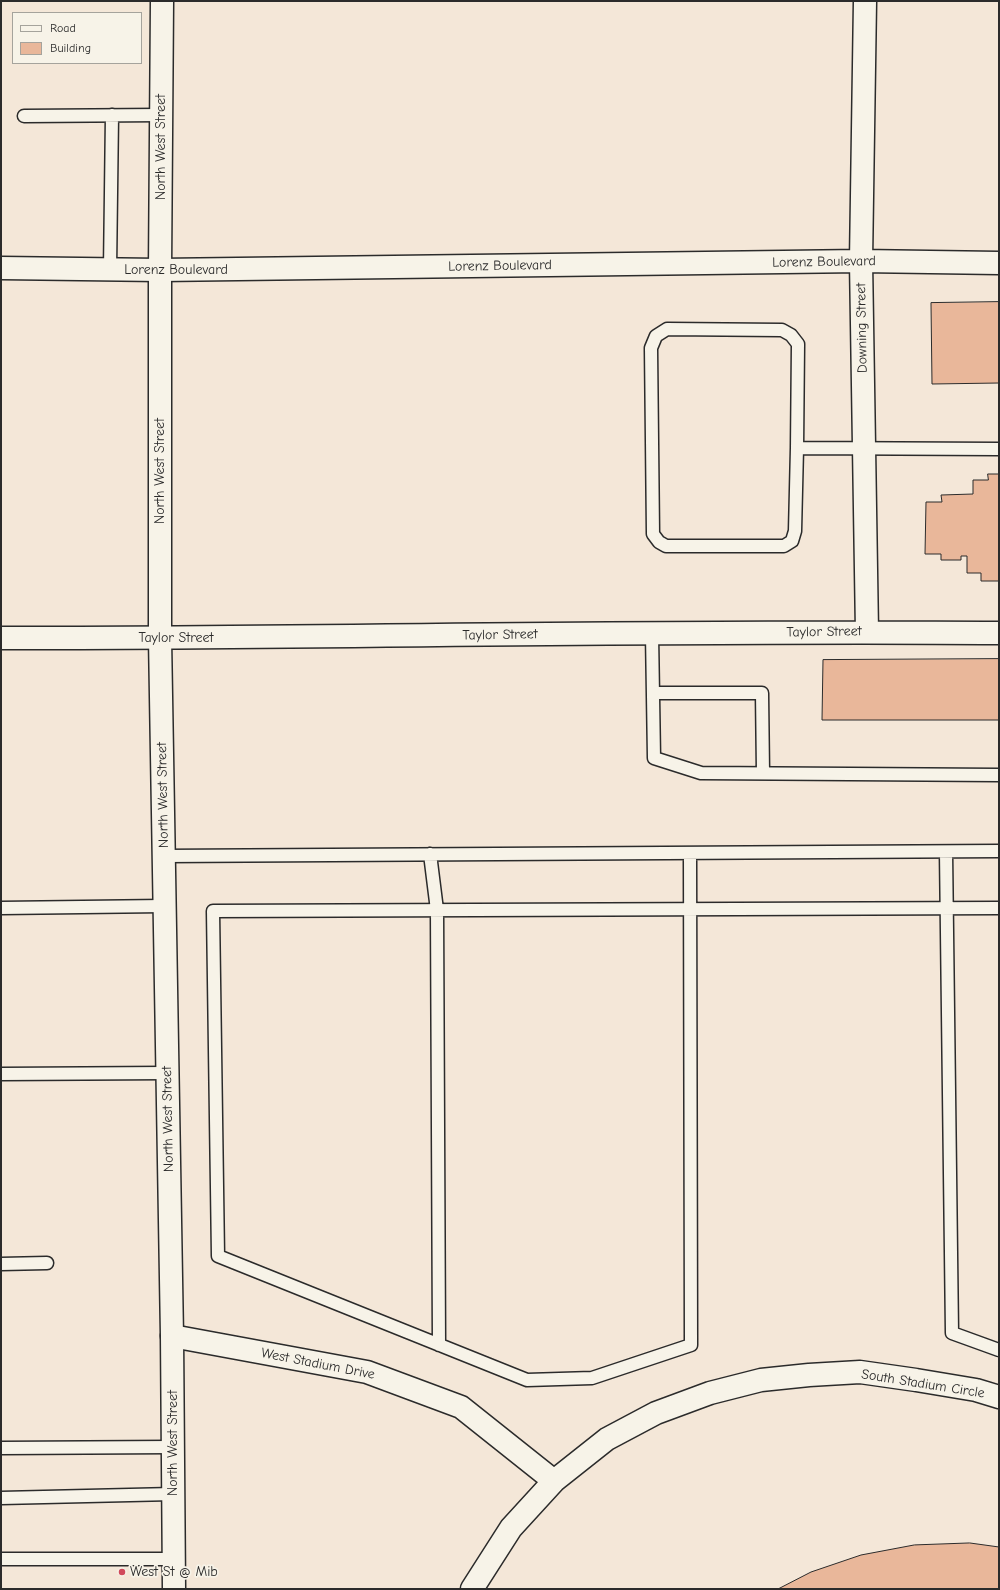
<!DOCTYPE html>
<html>
<head>
<meta charset="utf-8">
<style>
  body { margin:0 }
  #map { position:relative; width:1000px; height:1590px; overflow:hidden; background:#f4e7d8; font-family:"Comic Neue",sans-serif }
  canvas { display:block }
  .frame { position:absolute; inset:0; border:2px solid #2b2b2b; pointer-events:none }
  .legend { position:absolute; left:12px; top:12px; width:130px; height:52px; box-sizing:border-box; background:#f7f3e8; border:1px solid #a5a39c; margin:0; padding:5px 7px; list-style:none; font-size:12px; color:#2b2b2b }
  .legend li { display:flex; align-items:center; gap:8px; height:20px }
  .legend b { width:20px; border:1px solid #a5a39c }
</style>
</head>
<body>
<div id="map">
<canvas width="1000" height="1590"></canvas>
<div class="frame"></div>
<ul class="legend">
<li><b style="height:5px;background:#f7f3e8"></b>Road</li>
<li><b style="height:11px;background:#e9b79a"></b>Building</li>
</ul>
</div>
<script>
const g = document.querySelector('canvas').getContext('2d');
g.lineJoin = 'round';
function paint(path, color) { g.fillStyle = color; g.fill(path, 'evenodd'); }
function stroke(path, color, width, dash) { g.strokeStyle = color; g.lineWidth = width; g.lineCap = dash ? 'butt' : 'round'; g.setLineDash(dash || []); g.stroke(path); }
function label(font, color, halo, rows, align = 'center') {
  g.font = font + ' "Comic Neue",sans-serif'; g.lineWidth = 3.5; g.setLineDash([]); g.textBaseline = 'middle'; g.strokeStyle = halo; g.fillStyle = color; for (const [text, x, y, turn = 0] of rows) {
    g.save(); g.translate(x, y); g.rotate((+turn || 0) * Math.PI / 180); g.textAlign = isNaN(turn) ? turn : align; if (halo) g.strokeText(text, 0, 0); g.fillText(text, 0, 0); g.restore();
  }
}
const building = new Path2D(`
  M999 302V383L932 384 931 303Z
  M988 474H999V581H981V573H967V556H961V560H941V554H925L926 502H942L941 495 973 494V480H988Z
  M999 659V720H822L823 660Z
  M970 1543 999 1547V1589H778L811 1572 861 1555 914 1545Z`);
paint(building, '#e9b79a');
stroke(building, '#2b2b2b', 1);
const lane = new Path2D(`
  M24 116 161 115
  M110 270 112 115
  M797 448 795 531 792 541 784 546H666L659 542 653 534 651 348 656 336 667 329 782 330 791 335 798 344 797 448 999 449
  M652 634 654 758 701 773 999 775
  M653 693H762L763 773
  M946 852 952 1333 999 1350
  M690 853C690 1017 691 1181 691 1345L592 1378 527 1380 218 1256 213 911C475 910 737 909 999 908
  M430 854 437 910 439 1345
  M164 856 999 851
  M1 908 164 906
  M1 1074 167 1073
  M1 1264 47 1263
  M1 1448 172 1447
  M1 1498 173 1494
  M1 1559H173`);
const street = new Path2D(`
  M865 1 861 261 867 632
  M1 268 160 270 861 261 999 263
  M1 638C334 638 666 630 999 633
  M172 1336 367 1372 461 1407 554 1481
  M472 1589 511 1528 554 1481 607 1439 656 1413 710 1393 761 1380 809 1375 860 1372 916 1380 976 1390 999 1397`);
const secondary = new Path2D(`
  M162 1 160 270V638L172 1336 174 1589`);
stroke(lane, '#2b2b2b', 15);
stroke(street, '#2b2b2b', 25);
stroke(secondary, '#2b2b2b', 25);
stroke(lane, '#f7f3e8', 12);
stroke(street, '#f7f3e8', 22);
stroke(secondary, '#f7f3e8', 22);
for (const [x, y, r, color] of [
  [122,1572,4,"#d1495b"]
]) { const dot = new Path2D(); dot.arc(x, y, r, 0, 2 * Math.PI); g.fillStyle = color; g.fill(dot); stroke(dot, '#f7f3e8', 1.5); }
label('14px', '#2b2b2b', '#f7f3e8', [
  ["North West Street",161,147,-90],
  ["Lorenz Boulevard",824,262,-1],
  ["Lorenz Boulevard",500,266,-1],
  ["Lorenz Boulevard",176,270],
  ["Downing Street",862,328,-91],
  ["North West Street",160,471,-90],
  ["Taylor Street",824,632,-1],
  ["Taylor Street",500,635,-1],
  ["Taylor Street",176,638],
  ["North West Street",163,795,-91],
  ["North West Street",168,1119,-91],
  ["West Stadium Drive",318,1364,11],
  ["South Stadium Circle",923,1384,9],
  ["North West Street",173,1443,-90]
]);
label('14px', '#2b2b2b', '#f7f3e8', [
  ["West St @ Mib",130,1572]
], 'left');
</script>
</body>
</html>
